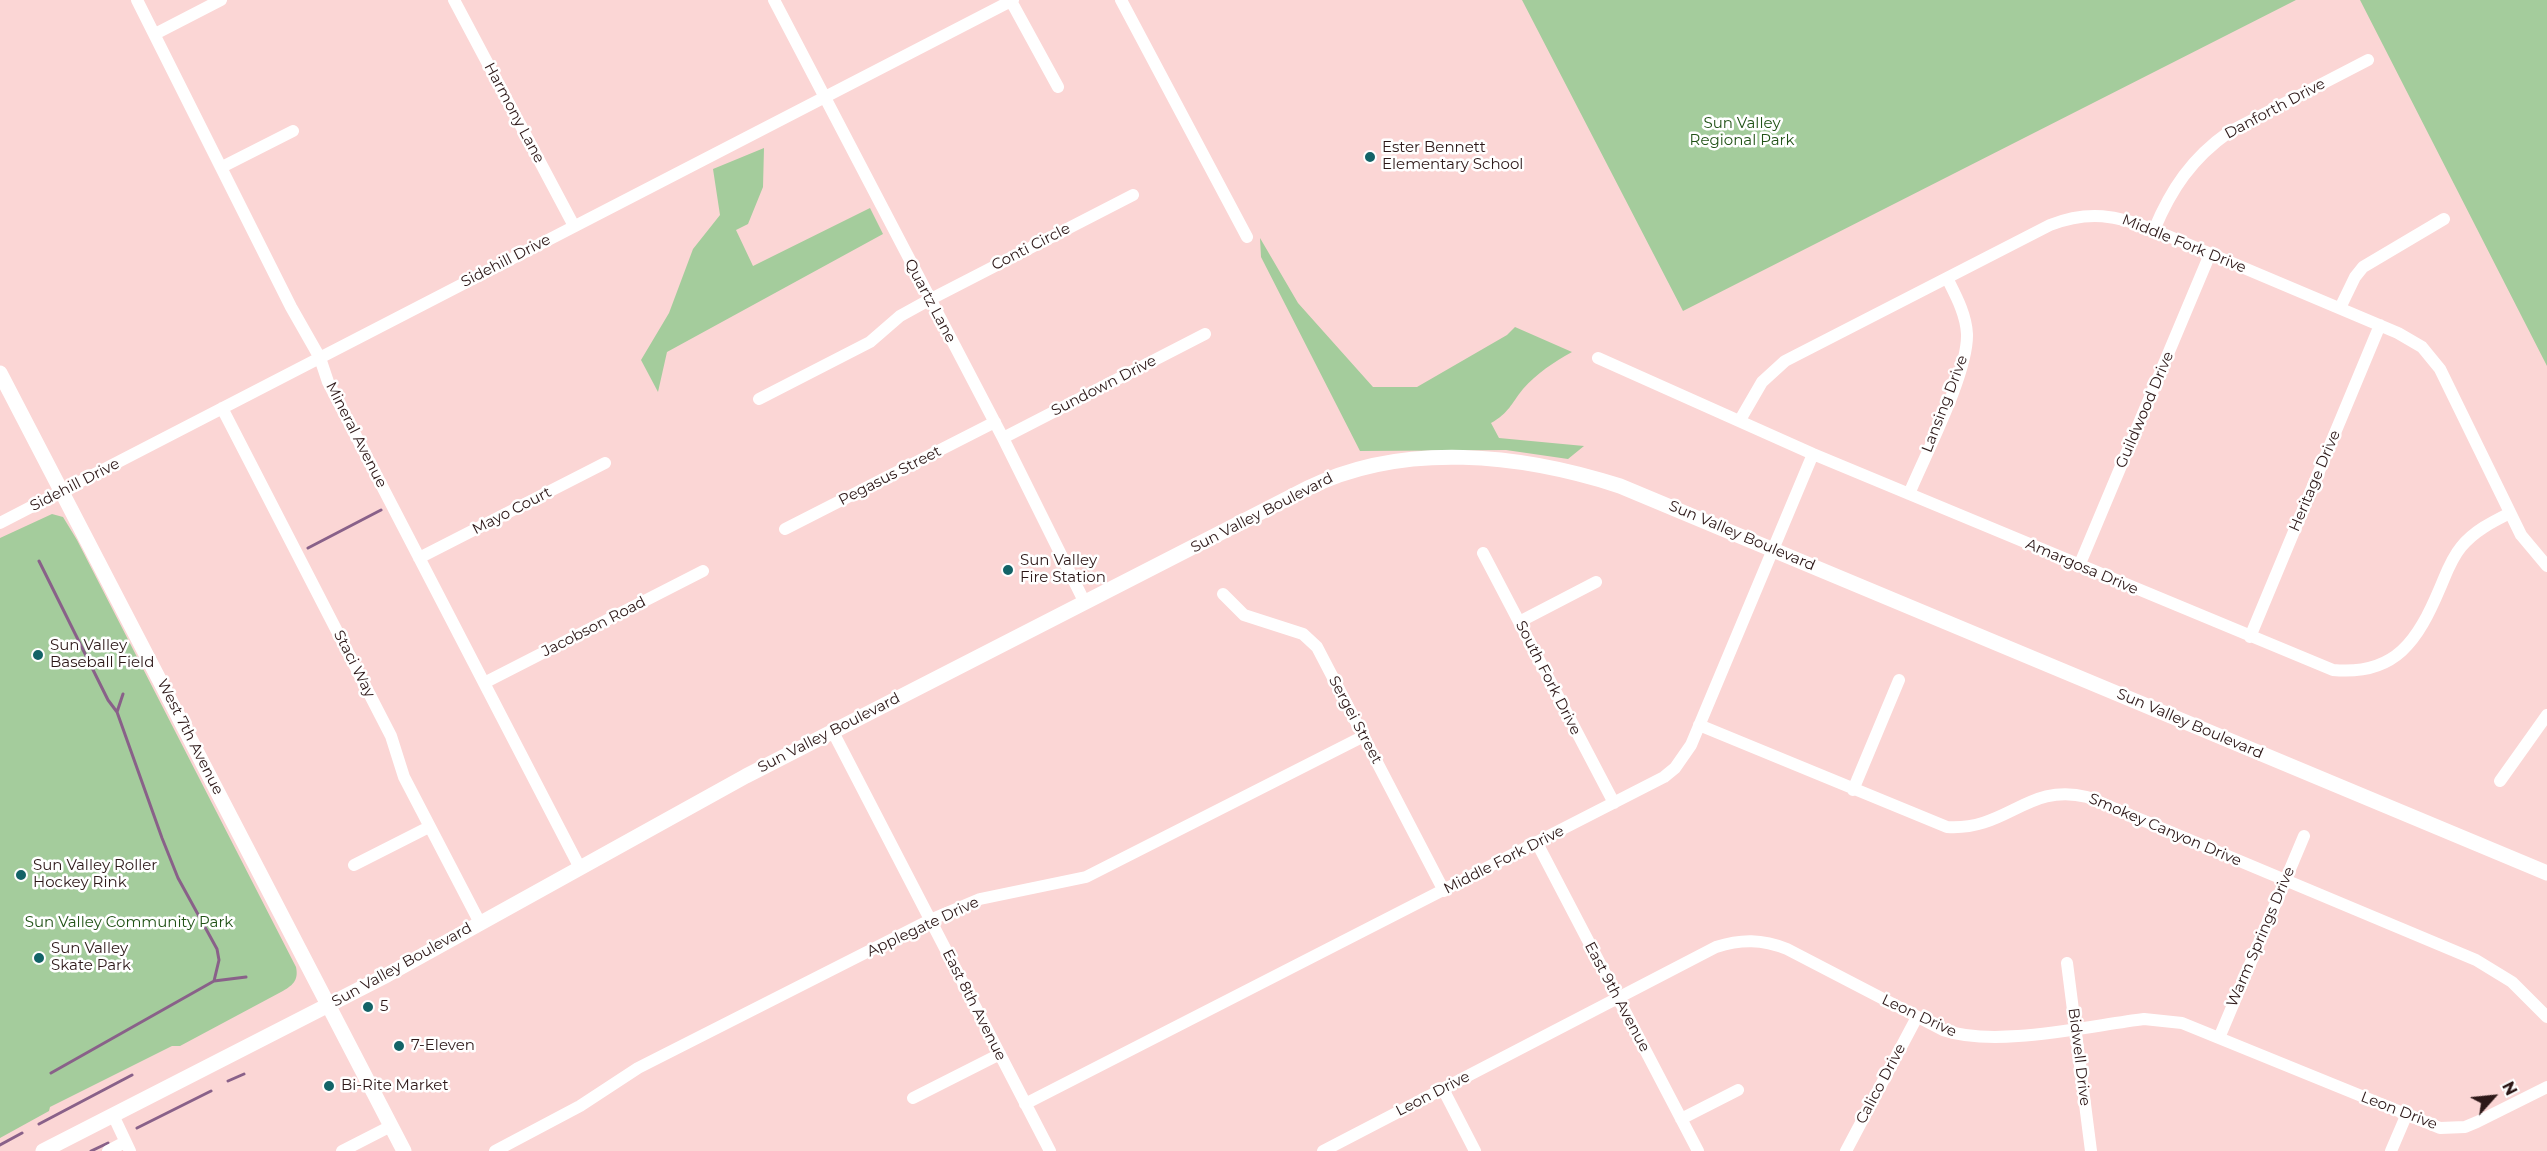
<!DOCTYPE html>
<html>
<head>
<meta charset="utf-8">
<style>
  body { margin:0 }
  #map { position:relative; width:2547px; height:1151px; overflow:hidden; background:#fbd6d5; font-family:Montserrat,sans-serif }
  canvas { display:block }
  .north { position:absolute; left:2463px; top:1067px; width:60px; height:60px; -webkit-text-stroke:4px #fff; paint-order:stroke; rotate:63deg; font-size:16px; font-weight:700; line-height:24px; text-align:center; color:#2d1818 }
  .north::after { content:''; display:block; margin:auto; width:21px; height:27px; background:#2d1818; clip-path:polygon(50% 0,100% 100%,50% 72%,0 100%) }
</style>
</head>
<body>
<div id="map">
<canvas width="2547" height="1151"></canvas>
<div class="north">N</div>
</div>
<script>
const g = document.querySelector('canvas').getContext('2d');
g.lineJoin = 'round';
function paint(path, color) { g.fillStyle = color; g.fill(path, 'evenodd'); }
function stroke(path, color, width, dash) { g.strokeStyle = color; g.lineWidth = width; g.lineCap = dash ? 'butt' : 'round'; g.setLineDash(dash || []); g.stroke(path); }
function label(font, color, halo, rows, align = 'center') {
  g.font = font + ' Montserrat,sans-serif'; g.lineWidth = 5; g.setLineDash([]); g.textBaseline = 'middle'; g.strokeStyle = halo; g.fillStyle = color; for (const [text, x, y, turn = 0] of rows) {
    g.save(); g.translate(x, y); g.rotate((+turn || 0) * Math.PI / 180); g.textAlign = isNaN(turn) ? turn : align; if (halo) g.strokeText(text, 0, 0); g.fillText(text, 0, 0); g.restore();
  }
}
paint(new Path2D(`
  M1522 0H2296L1683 311Z
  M2360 0H2547V366Z
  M764 148 763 187 748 224 736 230 753 266 870 208 883 234 667 352 658 392 641 360 669 313 693 249 720 215 713 169Z
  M1260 238 1298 303 1373 387H1417L1507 335 1515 327 1572 352C1554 362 1537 373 1523 389 1511 404 1509 413 1491 423L1499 438 1584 446 1568 459 1506 450 1360 451 1261 257Z
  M52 514 63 517 77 540 296 967C299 981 292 986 281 992L180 1046H172L50 1107 49 1111 0 1138V538Z`), '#a4cc9c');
stroke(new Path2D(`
  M308 548 381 510
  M39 561 108 700 117 712 162 838 178 878 217 949 219 960 214 981
  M117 712 123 694
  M51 1073 214 981 246 977
  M228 1081 244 1074
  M39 1124 132 1075
  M137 1128 211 1091
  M0 1145 22 1133
  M91 1151 108 1143`), '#896189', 3);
stroke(new Path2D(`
  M137 0 291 307 320 358 328 382 580 868
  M454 0 574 226
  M774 0 1003 438 1085 603
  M1121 0 1247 237
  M1011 1 1058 87
  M155 34 221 0
  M222 167 293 131
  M2154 230C2171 189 2192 158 2229 132L2368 60
  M2340 308 2355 277 2363 267 2444 219
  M1598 358 1813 454 2333 670C2396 676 2418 640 2440 588 2446 574 2451 559 2461 547 2474 531 2492 522 2510 513
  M759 399 870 342 900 316 929 300 1133 195
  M222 408 391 736 404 777 480 923
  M1740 420 1762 382 1785 361 2050 225C2088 210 2117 215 2154 230L2398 333 2422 347 2440 369 2521 535 2547 566
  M1003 438 1205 334
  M1909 494C1925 455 1968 374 1967 334 1966 314 1956 296 1947 278
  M0 523 1013 0
  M785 529 995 422
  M1483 553 1614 803
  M419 558 605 463
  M2079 566 2210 254
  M1223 594 1244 615 1303 634 1317 647 1444 891
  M1519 622 1596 582
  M2250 637 2380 325
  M484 683 703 571
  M1699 725 1947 827C2007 831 2028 782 2087 797L2476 960 2512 982 2547 1017
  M833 732 1050 1151
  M2500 781 2547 715
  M1853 790 1899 680
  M1537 843 1698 1151
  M354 865 429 827
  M2067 963 2091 1151
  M2219 1038 2304 836
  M1443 1089 1475 1151
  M913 1098 1000 1054
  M1025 1104 1664 777 1675 768 1691 745 1813 454
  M113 1115 130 1151
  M1681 1119 1738 1090
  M108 1151 125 1142
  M342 1151 391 1126
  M495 1151 580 1106 638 1068 930 920 980 899 1086 877 1364 736
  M1323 1151 1716 947C1741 939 1762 939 1787 949L1943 1030C1996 1048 2087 1026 2144 1019L2182 1023 2440 1128 2465 1127 2477 1122 2547 1087
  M1846 1151 1917 1017
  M2391 1151 2406 1116`), '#fff', 12);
stroke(new Path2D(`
  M0 373 404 1151
  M43 1151 387 975 746 776 1308 488C1404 441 1521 454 1620 486L2547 873`), '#fff', 15);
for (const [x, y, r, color] of [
  [1370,157,6,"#136367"],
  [1008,570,6,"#136367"],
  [38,655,6,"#136367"],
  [21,875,6,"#136367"],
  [39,958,6,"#136367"],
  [368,1007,6,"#136367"],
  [399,1046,6,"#136367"],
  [329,1086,6,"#136367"]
]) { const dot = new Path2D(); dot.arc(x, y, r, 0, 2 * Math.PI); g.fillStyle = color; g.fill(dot); stroke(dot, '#fff', 2); }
label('15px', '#2d1818', '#fff', [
  ["Danforth Drive",2275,109,-28],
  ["Harmony Lane",514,113,62],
  ["Middle Fork Drive",2184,244,22],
  ["Conti Circle",1031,247,-27],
  ["Sidehill Drive",506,261,-27],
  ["Quartz Lane",930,301,62],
  ["Sundown Drive",1104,386,-27],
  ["Lansing Drive",1945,404,-69],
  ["Guildwood Drive",2145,410,-67],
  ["Mineral Avenue",356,435,63],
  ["Pegasus Street",890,476,-27],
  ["Heritage Drive",2315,481,-67],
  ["Sidehill Drive",75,485,-27],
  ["Mayo Court",512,511,-27],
  ["Sun Valley Boulevard",1262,513,-27],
  ["Sun Valley Boulevard",1742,536,23],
  ["Amargosa Drive",2082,567,23],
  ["Jacobson Road",594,627,-27],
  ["Staci Way",354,664,63],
  ["South Fork Drive",1548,678,63],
  ["Sergei Street",1355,720,62],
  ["Sun Valley Boulevard",2190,724,23],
  ["Sun Valley Boulevard",829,733,-27],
  ["West 7th Avenue",190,737,63],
  ["Smokey Canyon Drive",2165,830,23],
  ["Middle Fork Drive",1504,860,-27],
  ["Applegate Drive",923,927,-25],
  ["Warm Springs Drive",2261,937,-67],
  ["Sun Valley Boulevard",402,965,-29],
  ["East 9th Avenue",1617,997,62],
  ["East 8th Avenue",974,1005,63],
  ["Leon Drive",1919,1016,25],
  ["Bidwell Drive",2079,1057,83],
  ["Calico Drive",1881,1084,-62],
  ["Leon Drive",1433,1094,-27],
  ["Leon Drive",2399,1111,21]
]);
label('15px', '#215216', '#fff', [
  ["Sun Valley",1742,124],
  ["Regional Park",1742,141],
  ["Sun Valley Community Park",129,923]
]);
label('15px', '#2d1818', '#fff', [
  ["Ester Bennett",1382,148],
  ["Elementary School",1382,165],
  ["Sun Valley",1020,561],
  ["Fire Station",1020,578],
  ["Sun Valley",50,646],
  ["Baseball Field",50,663],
  ["Sun Valley Roller",33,866],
  ["Hockey Rink",33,883],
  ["Sun Valley",51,949],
  ["Skate Park",51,966],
  ["5",380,1007],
  ["7-Eleven",411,1046],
  ["Bi-Rite Market",341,1086]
], 'left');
</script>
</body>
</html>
